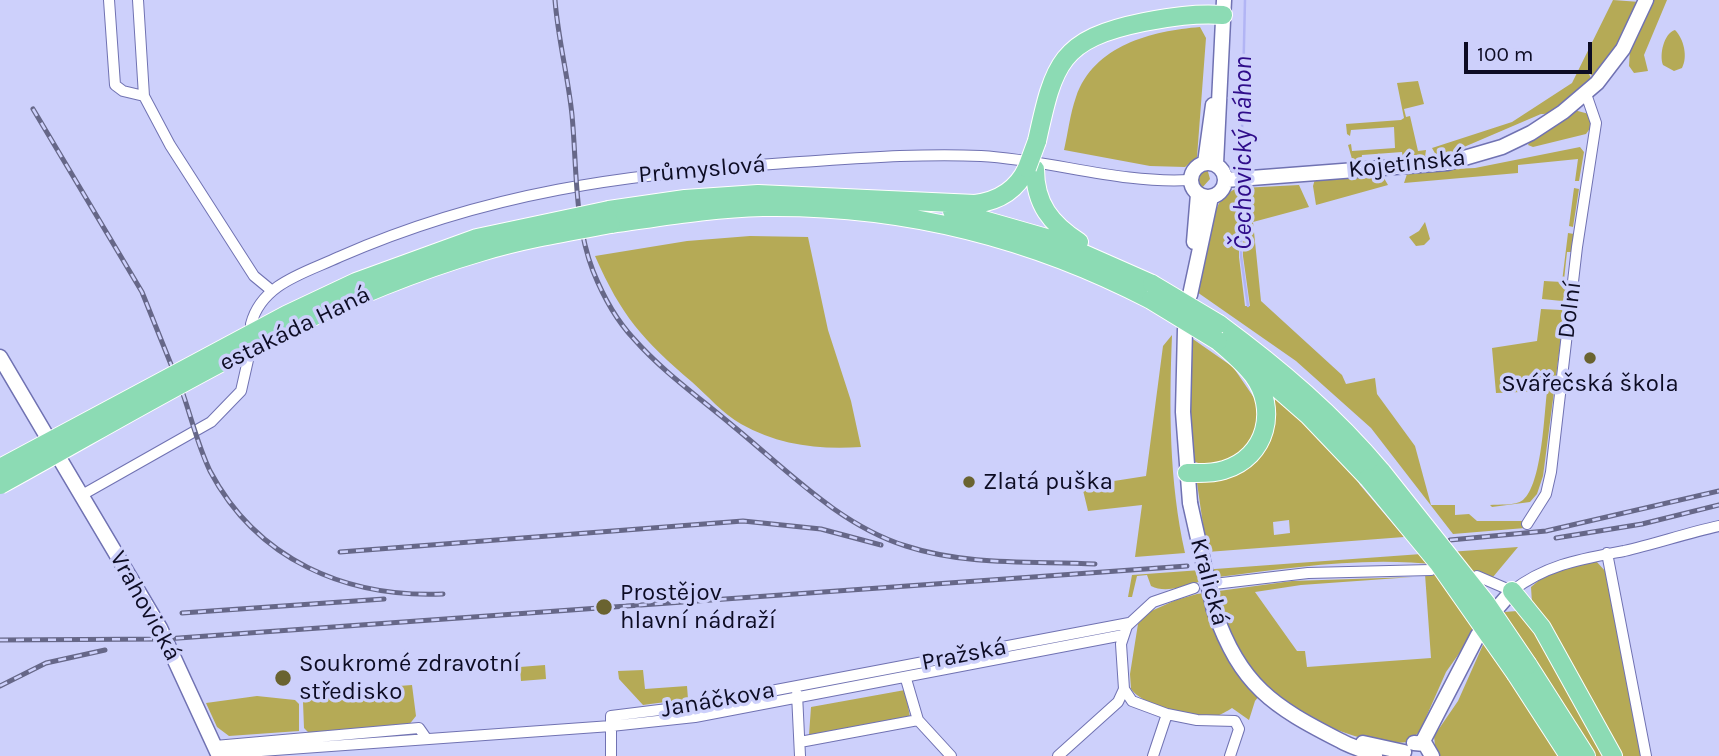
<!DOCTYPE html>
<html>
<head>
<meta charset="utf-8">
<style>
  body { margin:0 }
  #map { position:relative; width:1719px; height:756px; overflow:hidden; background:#cdd0fb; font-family:Karla,sans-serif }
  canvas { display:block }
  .scale { position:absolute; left:1464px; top:42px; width:128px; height:32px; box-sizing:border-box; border:4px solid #0d0c24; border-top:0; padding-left:9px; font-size:21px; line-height:24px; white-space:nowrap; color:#0d0c24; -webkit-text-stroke:5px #cdd0fb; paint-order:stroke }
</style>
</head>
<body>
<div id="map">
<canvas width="1719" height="756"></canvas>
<div class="scale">100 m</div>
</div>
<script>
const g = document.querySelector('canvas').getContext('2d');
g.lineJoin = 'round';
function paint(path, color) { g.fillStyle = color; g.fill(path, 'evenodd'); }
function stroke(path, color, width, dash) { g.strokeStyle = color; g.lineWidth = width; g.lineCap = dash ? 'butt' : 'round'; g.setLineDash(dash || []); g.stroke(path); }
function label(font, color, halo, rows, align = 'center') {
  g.font = font + ' Karla,sans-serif'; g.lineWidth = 7; g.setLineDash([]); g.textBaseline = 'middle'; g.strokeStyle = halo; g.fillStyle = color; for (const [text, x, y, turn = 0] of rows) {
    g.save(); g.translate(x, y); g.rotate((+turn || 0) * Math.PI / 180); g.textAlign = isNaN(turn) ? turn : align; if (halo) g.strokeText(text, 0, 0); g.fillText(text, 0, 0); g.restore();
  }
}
paint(new Path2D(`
  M1613 0 1640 2 1615 48 1593 77 1587 70 1591 78C1580 90 1557 116 1541 114L1450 153 1436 155 1432 148 1512 122 1572 83Z
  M1652 0H1667L1644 55 1648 71 1634 73 1629 66 1630 48Z
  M1200 27 1206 38 1197 157 1185 167 1150 166 1064 150C1068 133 1070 114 1076 97 1094 45 1152 31 1200 27Z
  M1675 30C1684 39 1688 57 1682 68L1674 71 1663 65C1659 55 1664 33 1675 30Z
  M1418 81 1424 104 1404 109 1406 117 1410 116 1418 151 1426 150 1425 157 1403 160 1402 152 1362 155 1361 162 1352 159 1348 145 1351 144 1352 151 1395 148 1394 127 1351 130 1350 136 1347 134 1346 124 1401 120 1404 118 1397 83Z
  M1574 110 1589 114 1591 127 1586 134 1533 147 1528 145 1530 141Z
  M1580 147 1584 152 1579 181H1575L1578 159 1518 165V173L1404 183 1408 171 1475 168Z
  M1207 168 1210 179 1201 189 1196 177 1200 171Z
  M1381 173 1388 185 1316 205 1313 186 1315 179Z
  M1299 185 1309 207 1253 222 1261 301 1342 375 1346 384 1375 378 1377 394 1415 446 1431 505H1455V515L1469 514 1477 521H1522L1527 524 1525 528 1453 534 1371 428 1296 361 1197 292 1210 219H1214C1216 204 1224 192 1239 188V257L1245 306H1250L1243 256 1242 188Z
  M1574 188 1579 189 1573 227 1569 226Z
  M1425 222 1430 239 1424 245 1416 246 1409 237 1419 231Z
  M1568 233 1574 234 1572 252H1567L1564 280H1567V298L1562 301 1542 299 1544 281 1562 282Z
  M750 236 808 237 828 330 851 401 861 447C819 450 778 445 741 424 723 414 707 395 692 382 642 339 622 317 595 256L687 241Z
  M1541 309 1562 310 1564 315 1543 476 1537 494 1530 502 1492 507 1490 505C1499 504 1515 506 1523 500 1542 484 1544 415 1547 391L1496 393 1492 348 1537 341Z
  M1172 335C1169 408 1169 481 1185 553L1135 557 1142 505 1088 511 1082 486 1146 476 1163 346Z
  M1190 337 1233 367 1259 405C1259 415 1259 429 1254 439 1244 459 1215 469 1195 462L1190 415Z
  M1275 393 1347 464 1360 485 1404 537 1207 552 1197 483C1259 474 1275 456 1275 393ZM1289 520 1290 533 1274 535 1273 522Z
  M1518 547 1493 577C1405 549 1308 566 1218 577 1197 580 1170 596 1151 586L1147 575 1137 576 1132 597H1128L1132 575Z
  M1596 561 1606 572 1641 756H1436L1434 736 1458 701 1486 638 1504 612 1517 611 1532 603 1531 587 1543 577 1562 569Z
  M1425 574 1448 576 1480 624 1446 672 1420 731 1409 742C1360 748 1302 717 1266 687L1255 701 1249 720 1232 708C1227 711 1221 715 1216 716 1196 721 1143 706 1131 689L1130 674 1138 624 1149 612 1176 600 1197 594 1292 581 1413 577 1301 585 1255 592 1297 651H1305L1307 667 1431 658Z
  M545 665 546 679 521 681 520 667Z
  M643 670 645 689 687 686 688 699 643 705 619 679 618 671Z
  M412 685 416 716 408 726 309 733 304 728 303 702 308 693Z
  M905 690 910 717 809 735 811 707Z
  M257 696 295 700 299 704V731L229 736 217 727 206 703Z`), '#b5aa56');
stroke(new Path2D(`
  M1241 174 1245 0
  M1241 184V256L1248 306`), '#b2b5f5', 2.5);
const street = new Path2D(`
  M109 0 115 85 123 91 144 96 170 145 254 276 271 290
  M138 0 144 96
  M251 324C262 283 305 273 339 257 487 192 626 174 786 163 850 159 916 153 981 156 1052 160 1119 184 1190 180
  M82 495 211 422 241 391 248 360
  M1527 524 1546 494 1551 472 1577 247 1596 123 1586 94
  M1607 553 1646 756
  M1477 576 1512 591C1547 564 1582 559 1624 551 1655 544 1687 533 1719 526
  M1214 584 1308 573 1431 570
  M1194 588 1153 602 1127 626 1121 644 1124 689 1132 701 1167 714 1197 720 1235 721 1239 729 1230 756
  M906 679 918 720 951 756
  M797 694 800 756
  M800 742 918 720
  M215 746 419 728 426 738
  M219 754 611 726 695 717 1123 635
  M611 756V716L692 706 1129 623
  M1058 756 1118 702 1124 689
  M1153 756 1167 714`);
const secondary = new Path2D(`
  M1191 180a17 17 0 1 1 34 0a17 17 0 1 1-34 0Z
  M1205 163 1213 105
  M1216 164 1224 0
  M1225 180 1447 163 1502 147 1531 133 1563 112 1597 83 1623 49 1646 0
  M1194 242 1198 194
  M1190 295 1211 197
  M1185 329 1183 412 1190 503
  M0 357 46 435
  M61 461 160 628 219 756
  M1499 606 1512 591
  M1214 610C1241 686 1272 706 1341 741 1352 747 1364 750 1375 756
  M1363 743 1404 752
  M1414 743 1425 744 1432 756
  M1422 743 1478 635`);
const highway = new Path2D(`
  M1037 141C1054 63 1060 39 1144 22 1171 17 1195 13 1223 15
  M1035 169C1035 204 1051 224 1079 242
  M609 210 685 199 758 194 975 204C998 201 1017 190 1027 168
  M952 211 1050 239 1152 284
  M611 224C661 217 712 208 763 207 900 205 1030 237 1151 300
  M1219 324C1280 369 1334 415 1382 472
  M1252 366 1309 416 1368 478
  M1187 473C1199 473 1212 474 1224 470 1267 457 1278 409 1253 375 1243 362 1230 351 1218 341
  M1512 591 1542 628 1613 756
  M1528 665 1586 756
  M1516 674 1569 756`);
stroke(street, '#7072b2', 12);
stroke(secondary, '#7072b2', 17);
stroke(highway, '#fff', 20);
stroke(street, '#fff', 10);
stroke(secondary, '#fff', 14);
stroke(highway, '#8cdbb4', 18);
const rail = new Path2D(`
  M555 0C558 39 568 76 572 115 577 168 574 221 593 271 603 296 616 320 634 339 663 372 700 398 733 426 787 470 839 525 906 546 967 566 1032 561 1095 564
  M33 109 142 292 172 367
  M183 394C192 420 198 446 210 471 257 560 346 598 443 594
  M1556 538 1642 524 1719 505
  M1450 540 1546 531 1719 491
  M340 552 743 521 821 529 881 545
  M182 613 384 599
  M0 640 165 639 1187 566
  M0 686 46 663 105 650`);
stroke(rail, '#666788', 5);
stroke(rail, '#cdd0fb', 2.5, [8]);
const secondaryBridge = new Path2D(`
  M1190 503 1214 610`);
const highwayBridge = new Path2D(`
  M1027 168 1037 141
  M1152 284 1219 324
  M1151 300 1218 341
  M0 468 286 315 356 282 477 238 609 210
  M1382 472 1486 603 1528 665
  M1368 478 1439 564 1516 674
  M0 485C155 400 310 302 481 252 524 239 567 232 611 224`);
stroke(secondaryBridge, '#7072b2', 17, []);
stroke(highwayBridge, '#fff', 20, []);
stroke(secondaryBridge, '#fff', 14);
stroke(highwayBridge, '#8cdbb4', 18);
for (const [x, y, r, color] of [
  [1590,358,7,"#6a6330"],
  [969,482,7,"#6a6330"],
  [604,607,9,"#6a6330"],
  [283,678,9,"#6a6330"]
]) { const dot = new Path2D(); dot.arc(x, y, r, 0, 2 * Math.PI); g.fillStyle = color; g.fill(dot); stroke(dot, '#cdd0fb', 2.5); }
label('24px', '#0d0c24', '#cdd0fb', [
  ["Kojetínská",1407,164,-6],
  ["Průmyslová",702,170,-5],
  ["Dolní",1570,310,-83],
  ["estakáda Haná",295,329,-26],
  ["Kralická",1209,582,75],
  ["Vrahovická",145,606,61],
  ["Pražská",964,655,-11],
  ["Janáčkova",718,700,-10]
]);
label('24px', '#0d0c24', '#cdd0fb', [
  ["Svářečská škola",1590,384,"center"],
  ["Zlatá puška",983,482],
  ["Prostějov",620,593],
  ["hlavní nádraží",620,621],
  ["Soukromé zdravotní",299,664],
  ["středisko",299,692]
], 'left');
label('italic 26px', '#2f0c8a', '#cdd0fb', [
  ["Čechovický náhon",1244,153,-90]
]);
</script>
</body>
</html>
